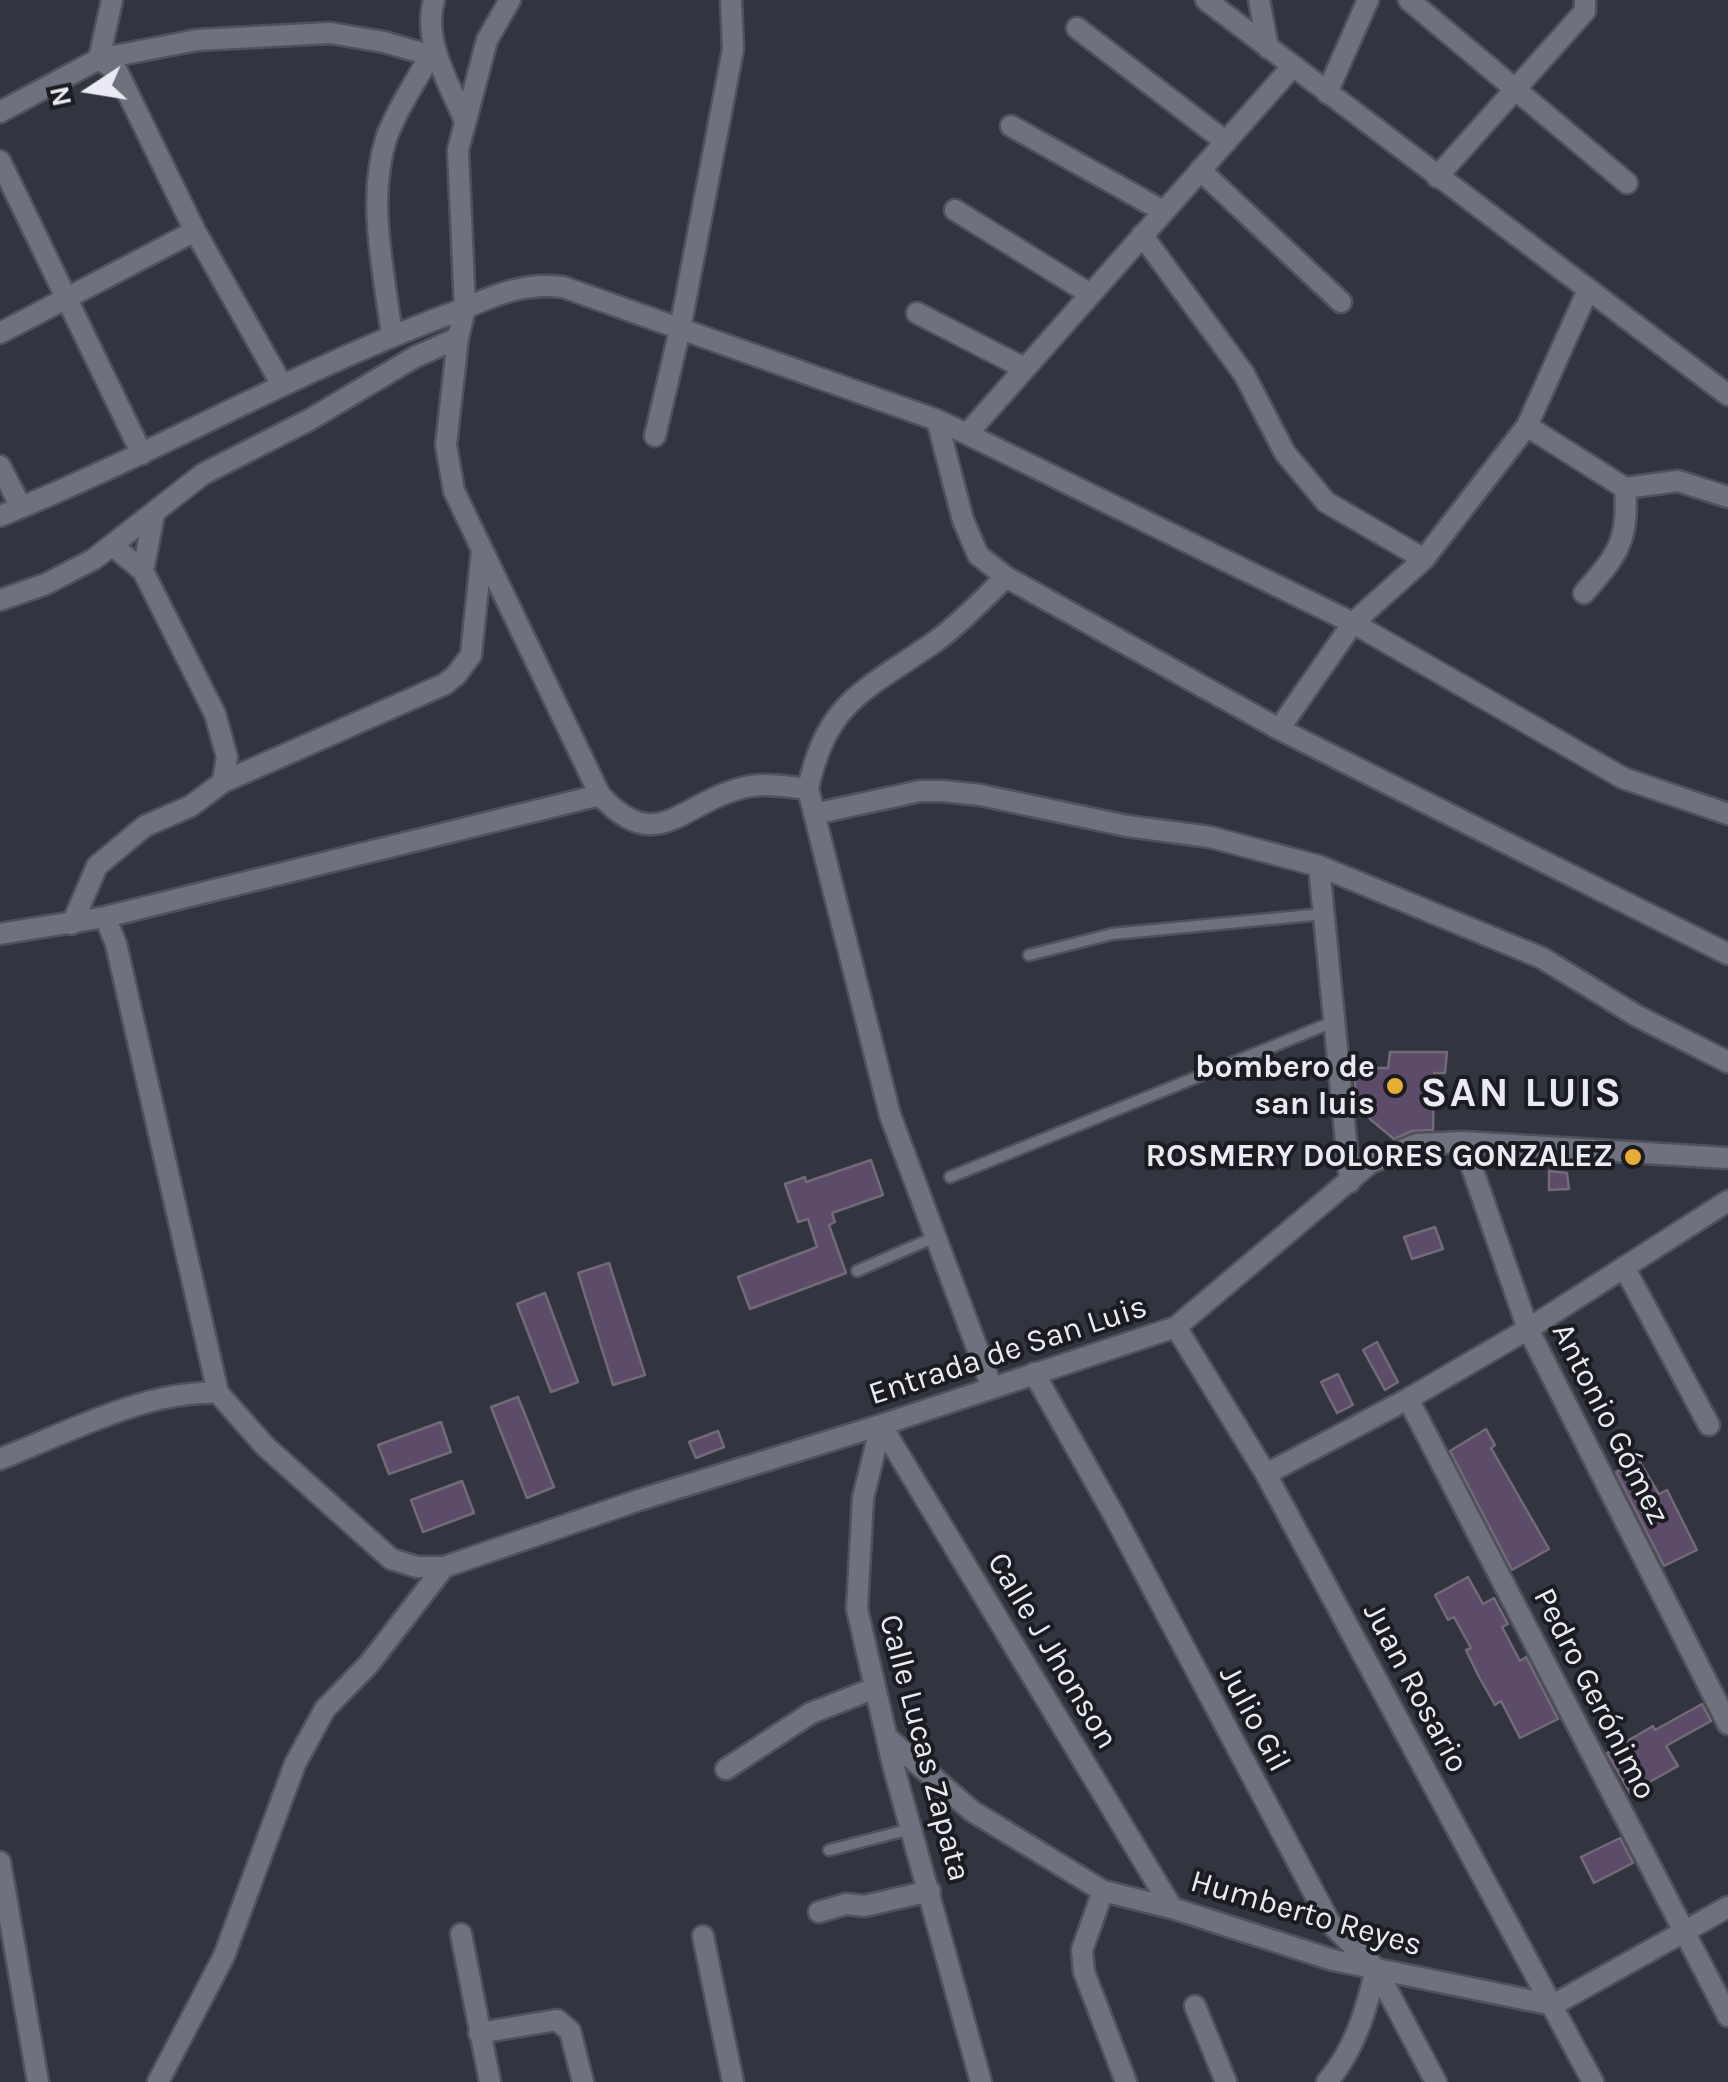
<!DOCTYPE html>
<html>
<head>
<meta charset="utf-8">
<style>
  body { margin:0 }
  #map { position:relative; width:1728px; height:2082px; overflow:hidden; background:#32343f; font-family:Karla,sans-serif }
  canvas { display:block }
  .north { position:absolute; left:40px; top:40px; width:100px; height:100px; -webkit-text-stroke:8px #1b1c21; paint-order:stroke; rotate:258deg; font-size:28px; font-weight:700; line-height:40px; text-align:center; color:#eaebf2 }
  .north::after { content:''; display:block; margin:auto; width:35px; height:45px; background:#eaebf2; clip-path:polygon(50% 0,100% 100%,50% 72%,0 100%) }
</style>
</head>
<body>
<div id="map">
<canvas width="1728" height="2082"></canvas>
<div class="north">N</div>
</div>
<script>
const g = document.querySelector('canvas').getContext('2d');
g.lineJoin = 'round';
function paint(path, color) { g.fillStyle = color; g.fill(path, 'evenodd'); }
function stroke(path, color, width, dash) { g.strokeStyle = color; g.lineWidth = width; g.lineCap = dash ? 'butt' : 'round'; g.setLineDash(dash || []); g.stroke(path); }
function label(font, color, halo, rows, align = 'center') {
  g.font = font + ' Karla,sans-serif'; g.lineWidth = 8; g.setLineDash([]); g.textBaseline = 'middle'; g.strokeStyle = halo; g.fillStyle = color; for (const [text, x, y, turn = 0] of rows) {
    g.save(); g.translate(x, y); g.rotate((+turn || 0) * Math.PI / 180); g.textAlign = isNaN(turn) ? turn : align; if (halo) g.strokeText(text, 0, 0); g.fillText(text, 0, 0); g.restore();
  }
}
const building = new Path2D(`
  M1390 1052H1447L1445 1073H1434L1433 1130 1412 1131 1394 1139 1371 1120 1356 1098 1354 1068H1388Z
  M871 1160 883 1195 832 1213 835 1222 829 1225 846 1273 750 1309 738 1277 817 1247 808 1219 798 1222 785 1184 805 1177 806 1182Z
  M1549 1171 1567 1173 1569 1189 1549 1190Z
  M1435 1227 1443 1249 1412 1259 1404 1237Z
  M609 1263 645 1375 613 1385 578 1273Z
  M545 1293 578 1382 551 1392 517 1304Z
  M1377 1342 1398 1382 1385 1390 1363 1350Z
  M1338 1374 1353 1405 1337 1413 1321 1382Z
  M518 1397 554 1487 527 1498 491 1407Z
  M441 1422 451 1452 389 1474 378 1445Z
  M1486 1429 1495 1445 1491 1448 1549 1549 1512 1570 1450 1451Z
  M718 1431 724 1447 696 1458 689 1442Z
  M1638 1459 1659 1494 1667 1490 1697 1550 1664 1566 1616 1472Z
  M462 1481 474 1513 423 1532 411 1500Z
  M1468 1577 1483 1604 1494 1598 1508 1624 1502 1627 1520 1661 1526 1657 1558 1719 1520 1738 1501 1701 1495 1705 1479 1677 1466 1650 1471 1648 1454 1617 1448 1620 1435 1595Z
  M1702 1704 1711 1721 1666 1746 1678 1766 1630 1793 1607 1753 1653 1726 1655 1730Z
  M1620 1838 1633 1863 1594 1883 1581 1857Z`);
paint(building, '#5d4c69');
stroke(building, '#726b77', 2.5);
const lane = new Path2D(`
  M1029 955 1112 934 1323 914
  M950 1177 1333 1022
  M857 1271 935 1237
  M829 1850 911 1829`);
const street = new Path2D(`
  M112 0 99 59 117 71 195 231 282 385
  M434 0C422 40 449 83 464 119
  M1206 0 1728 395
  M1259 0 1268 48
  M1409 0 1627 183
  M1077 28 1226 142
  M1327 93 1368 0
  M0 112 99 59 197 40 330 33 384 42 422 53 427 61C413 86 397 109 387 136 366 198 384 272 392 336
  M1011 126 1163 211
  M0 161 142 454
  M1200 170 1341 302
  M1437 177 1585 11V0
  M955 210 1090 294
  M1142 235 1244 374 1285 453 1326 502 1424 559
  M917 313 1024 368
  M0 333 195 231
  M458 338 446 445 454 491 600 795C656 856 680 805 738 789 762 782 784 786 808 789
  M937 420 963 520 978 555 1006 577 1279 729 1728 954
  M1527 426 1625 488 1678 481 1728 497
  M967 434 1292 67
  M655 436 680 329 733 49 731 0
  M0 466 21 507
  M0 516C152 455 293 372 447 315 487 300 518 281 563 287L937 420 967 434 1353 623 1623 778 1728 814
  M143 571 154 514
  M1584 593C1618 554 1629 541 1625 488
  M0 600 46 584 94 559 203 474 309 420 415 357 458 338 465 309 458 150 487 40 510 0
  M1279 729 1353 623 1424 559 1527 426 1588 290
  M223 782 445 684 456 675 471 655 482 550
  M814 814 920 791H942L980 795 1127 826 1210 837 1319 866 1542 958 1637 1016 1728 1062
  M1319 866 1350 1182
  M105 917 600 795
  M72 924 97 866 145 826 191 806 223 782 227 757 215 714 143 571 112 545
  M0 934 105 917 116 944 218 1393 265 1446 391 1559 417 1567H444L639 1500 881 1425 1176 1327 1370 1163 1417 1144 1463 1142 1728 1158
  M1463 1142 1528 1329 1728 1724
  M1624 1267 1709 1425
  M1176 1327 1266 1474 1593 2082
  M1034 1373 1114 1515 1330 1923 1376 1969 1436 2082
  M992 1388 890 1115 808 789C826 700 868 689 936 641 961 623 983 599 1006 577
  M1408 1399 1728 2016
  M881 1425 863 1498 857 1609 893 1765 981 2082
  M881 1425 1172 1908
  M0 1459C67 1433 146 1390 218 1393
  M1266 1474 1408 1399 1528 1329 1728 1201
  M890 1740 972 1811 1103 1891 1172 1908 1333 1960 1553 2005 1728 1907
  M726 1769 811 1713 875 1688
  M0 1862 38 2082
  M1103 1891 1082 1950 1084 1972 1126 2082
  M819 1912 846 1904 864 1906 930 1891
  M461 1934 490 2082
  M703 1936 733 2082
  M1195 2006 1226 2082
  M479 2033 557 2020 570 2031 583 2082
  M158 2082 224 1956 295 1764 325 1709 369 1664 444 1567
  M1327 2082C1355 2049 1366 2011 1376 1969`);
stroke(lane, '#50525b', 15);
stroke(street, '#50525b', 25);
stroke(lane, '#6f717e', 10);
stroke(street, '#6f717e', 20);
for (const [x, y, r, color] of [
  [1395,1086,10,"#e7ac36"],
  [1633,1157,10,"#e7ac36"]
]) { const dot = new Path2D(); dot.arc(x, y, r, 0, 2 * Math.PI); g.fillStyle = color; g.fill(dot); stroke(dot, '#1b1c21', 4); }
label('bold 32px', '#eaebf2', '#1b1c21', [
  ["bombero de",1375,1068],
  ["san luis",1375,1105],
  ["ROSMERY DOLORES GONZALEZ",1613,1157]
], 'right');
label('32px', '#eaebf2', '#1b1c21', [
  ["Entrada de San Luis",1008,1351,-18],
  ["Antonio Gómez",1610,1424,63],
  ["Calle J Jhonson",1052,1651,59],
  ["Juan Rosario",1415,1688,62],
  ["Pedro Gerónimo",1594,1694,63],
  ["Julio Gil",1254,1719,62],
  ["Calle Lucas Zapata",924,1748,75],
  ["Humberto Reyes",1306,1914,16]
]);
g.letterSpacing = '2.5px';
label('bold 42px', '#eaebf2', '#1b1c21', [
  ["SAN LUIS",1522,1094]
]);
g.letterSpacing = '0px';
</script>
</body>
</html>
